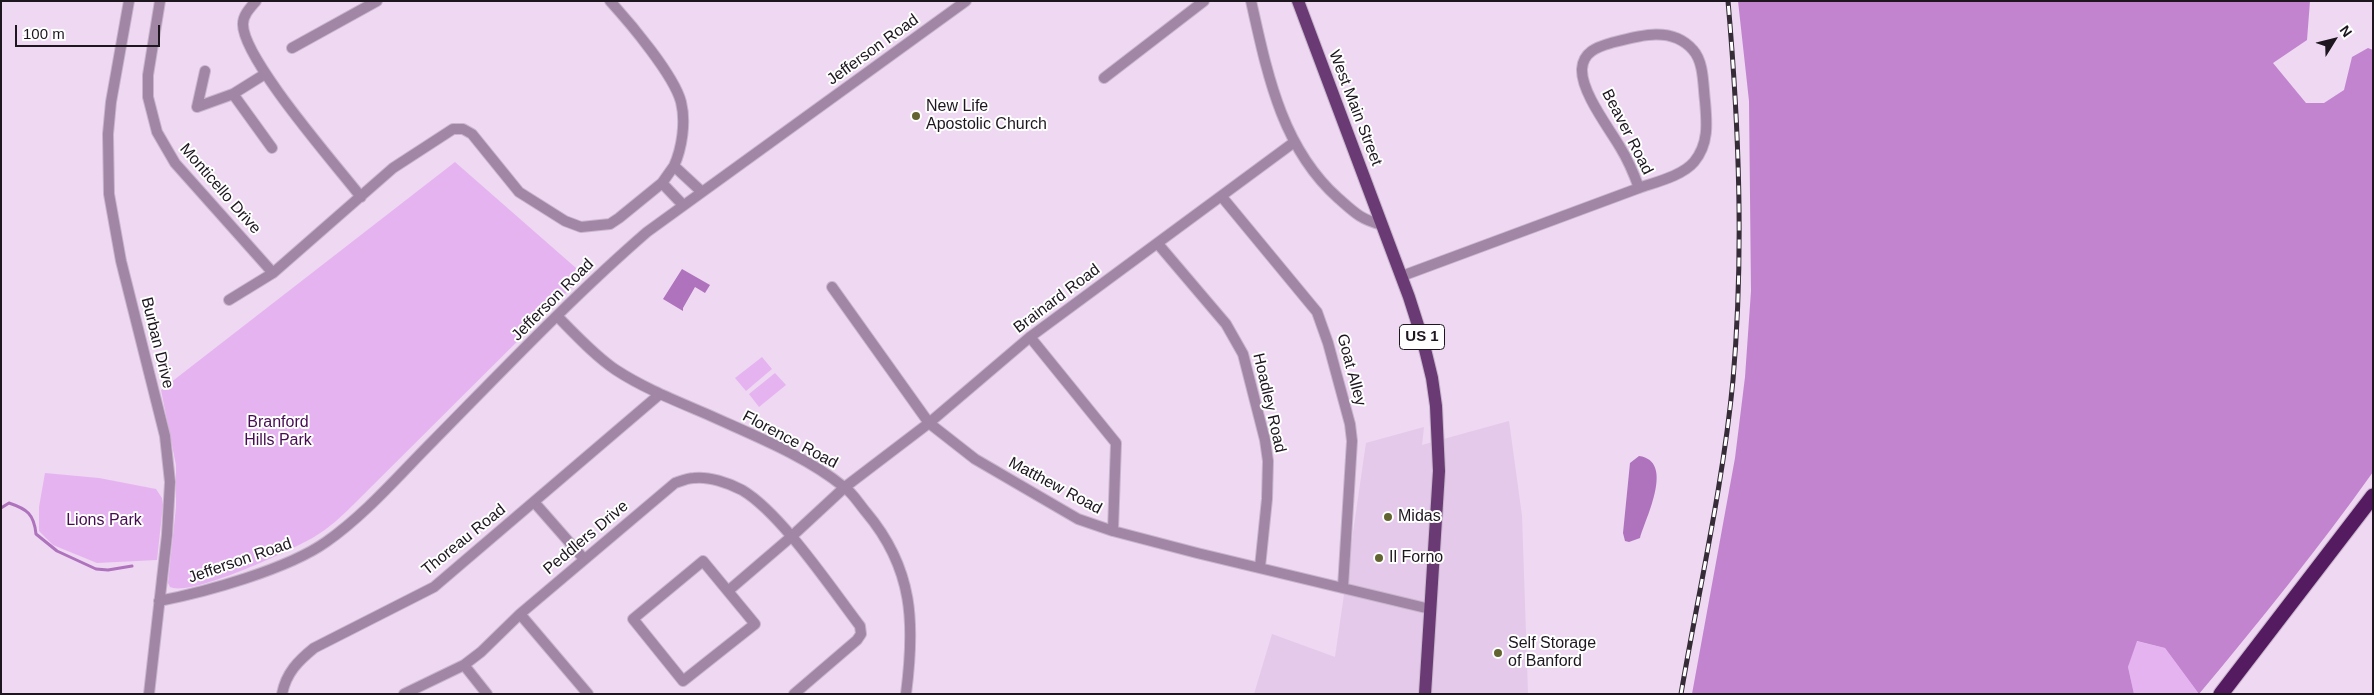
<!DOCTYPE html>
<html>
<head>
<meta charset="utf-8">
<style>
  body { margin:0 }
  #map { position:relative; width:2374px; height:695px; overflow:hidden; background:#eed8f2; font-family:Helvetica,sans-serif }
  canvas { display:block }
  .frame { position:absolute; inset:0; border:2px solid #1d161f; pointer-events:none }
  .north { position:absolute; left:2309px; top:15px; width:50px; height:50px; -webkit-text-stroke:4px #fff; paint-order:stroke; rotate:54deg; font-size:14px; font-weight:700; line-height:20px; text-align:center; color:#1d161f }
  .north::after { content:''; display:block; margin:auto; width:18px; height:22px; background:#1d161f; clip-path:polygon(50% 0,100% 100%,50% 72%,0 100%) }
  .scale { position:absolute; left:15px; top:25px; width:145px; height:22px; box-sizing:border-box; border:2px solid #1d161f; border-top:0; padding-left:6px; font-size:15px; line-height:18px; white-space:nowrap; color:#1d161f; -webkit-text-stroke:4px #fff; paint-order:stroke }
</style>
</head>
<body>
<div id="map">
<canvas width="2374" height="695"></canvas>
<div class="frame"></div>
<div class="north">N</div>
<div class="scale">100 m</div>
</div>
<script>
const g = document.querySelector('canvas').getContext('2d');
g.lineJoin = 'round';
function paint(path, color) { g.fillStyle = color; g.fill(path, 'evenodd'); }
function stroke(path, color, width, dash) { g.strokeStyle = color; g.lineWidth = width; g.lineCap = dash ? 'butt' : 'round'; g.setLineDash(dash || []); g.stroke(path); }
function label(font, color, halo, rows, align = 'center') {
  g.font = font + ' Helvetica,sans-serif'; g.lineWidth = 4; g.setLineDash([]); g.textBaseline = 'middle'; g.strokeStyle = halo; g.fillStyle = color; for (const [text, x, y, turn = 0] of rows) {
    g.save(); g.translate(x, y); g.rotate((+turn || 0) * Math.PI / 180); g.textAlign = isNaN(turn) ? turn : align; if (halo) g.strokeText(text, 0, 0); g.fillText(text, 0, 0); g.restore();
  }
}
paint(new Path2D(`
  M1509 421 1522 516 1528 694H1254L1272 634 1335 657 1366 443 1424 427 1422 445Z`), '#e4c9ea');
paint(new Path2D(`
  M455 162 584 275 353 505C341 517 329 528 314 537 292 550 191 597 170 587L168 583 176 507V465L161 390Z
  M762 357 772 369 746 391 735 378Z
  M775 373 786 385 759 407 749 394Z
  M45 473 99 478 156 489 162 498 163 505 157 560 97 563 53 545 39 531V507Z
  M2136 641 2165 648 2199 694H2134L2128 667Z`), '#e6b3f1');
paint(new Path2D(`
  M1738 1H2310L2307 40 2273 63 2306 103H2324L2344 90 2352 57 2368 48 2373 50V472C2318 549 2260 621 2199 694L2165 648 2137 641 2128 667 2134 694H1692L1735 458 1745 377 1751 291 1749 101Z`), '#c284cf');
paint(new Path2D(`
  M682 269 710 285 705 293 695 287 683 308V311L663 299Z
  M1639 456C1675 461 1646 517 1640 538L1629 542 1625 541 1623 533 1630 463Z`), '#af72bc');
stroke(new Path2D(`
  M1 508 9 503C27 509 34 514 36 534L57 551 96 569 108 570 132 566`), '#af72bc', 3);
const minor = new Path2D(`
  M129 1 111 102 108 134 109 194 121 261 165 436 170 482 167 535 149 694
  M160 1 148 75V97L157 132 175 163 273 273
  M256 1C250 8 243 15 243 24 242 58 337 166 361 197
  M610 1C630 23 674 75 681 102 686 122 682 148 674 166L702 192
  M1251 1C1267 72 1281 147 1338 198 1355 213 1360 219 1382 225
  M292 48 377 1
  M205 71 197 107 233 94 265 74
  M1104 78 1204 1
  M233 94 272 148
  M662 183 683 205
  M1222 197 1317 312 1328 343 1350 424 1352 441 1343 587
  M1158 244 1226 324 1243 354 1265 440 1268 461 1267 499 1260 567
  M1402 276 1639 188C1634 174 1628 160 1620 147 1609 128 1581 92 1582 69 1583 52 1597 47 1611 43 1637 36 1672 25 1693 50 1704 62 1703 85 1705 101 1707 123 1709 144 1694 162 1682 176 1656 182 1639 188
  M832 287 929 423 975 459 1078 519 1113 531 1197 553 1430 609
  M229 300 273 273 393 168 453 129H463L472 134 519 192 565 221 581 227 610 224 619 218 662 183 674 166
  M557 316C575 334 595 356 616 370 645 389 679 402 711 416 755 436 806 456 844 487 853 493 859 504 866 512 914 569 915 624 906 694
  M1030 337 1116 443 1113 531
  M534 502 584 559
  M703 561 755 624 683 681 633 619Z
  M728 591 791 537 845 487 929 423 1030 337 1293 143
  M159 601C206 592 288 569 326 542 366 514 399 475 433 441 503 370 572 297 647 232L966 1
  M520 614 588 694
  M464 665 487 694
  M282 694C286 673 298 661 314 648L434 587 660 394
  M404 694 464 665 481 652 520 614 675 483C681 481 688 478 694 478 708 476 729 483 742 490 781 513 831 588 860 626L861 634 857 640 794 694`);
const major = new Path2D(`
  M1298 1 1409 297 1423 341 1432 378 1436 406 1439 471 1425 694`);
const highway = new Path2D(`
  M2221 694 2373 496`);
stroke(minor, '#c8b5cc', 12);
stroke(major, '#c8b5cc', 14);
stroke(highway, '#c8b5cc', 17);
stroke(minor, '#a186a6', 10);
stroke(major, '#693a73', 12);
stroke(highway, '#541b60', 15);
const rail = new Path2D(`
  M1681 694C1699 589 1723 485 1733 380 1744 253 1739 127 1728 1`);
stroke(rail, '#352c37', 5);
stroke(rail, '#fff', 3, [9]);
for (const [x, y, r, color] of [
  [916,116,5,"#616330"],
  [1388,517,5,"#616330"],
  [1379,558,5,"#616330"],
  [1498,653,5,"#616330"]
]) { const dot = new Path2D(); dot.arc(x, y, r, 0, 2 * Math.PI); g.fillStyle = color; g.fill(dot); stroke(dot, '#fff', 2); }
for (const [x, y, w] of [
  [1422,337,45]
]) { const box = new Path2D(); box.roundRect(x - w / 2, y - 12.5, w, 25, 4); g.fillStyle = '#fff'; g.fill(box); stroke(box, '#1d161f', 1); }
label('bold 15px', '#1d161f', null, [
  ["US 1",1422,337]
]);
label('16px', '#1d161f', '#fff', [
  ["Jefferson Road",873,50,-36],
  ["West Main Street",1355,108,69],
  ["Beaver Road",1627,132,63],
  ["Monticello Drive",220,189,49],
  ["Brainard Road",1057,299,-37],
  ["Jefferson Road",553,300,-45],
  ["Burban Drive",157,343,76],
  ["Goat Alley",1351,370,75],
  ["Hoadley Road",1269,403,77],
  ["Florence Road",790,440,28],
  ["Matthew Road",1055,486,28],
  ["Peddlers Drive",586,538,-40],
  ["Thoreau Road",464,540,-39],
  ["Jefferson Road",240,561,-19]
]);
label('16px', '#1d161f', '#fff', [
  ["New Life",926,107],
  ["Apostolic Church",926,125],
  ["Midas",1398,517],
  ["Il Forno",1389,558],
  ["Self Storage",1508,644],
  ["of Banford",1508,662]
], 'left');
label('16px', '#470c52', '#fff', [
  ["Branford",278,423],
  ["Hills Park",278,441],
  ["Lions Park",104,521]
]);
</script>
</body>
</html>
